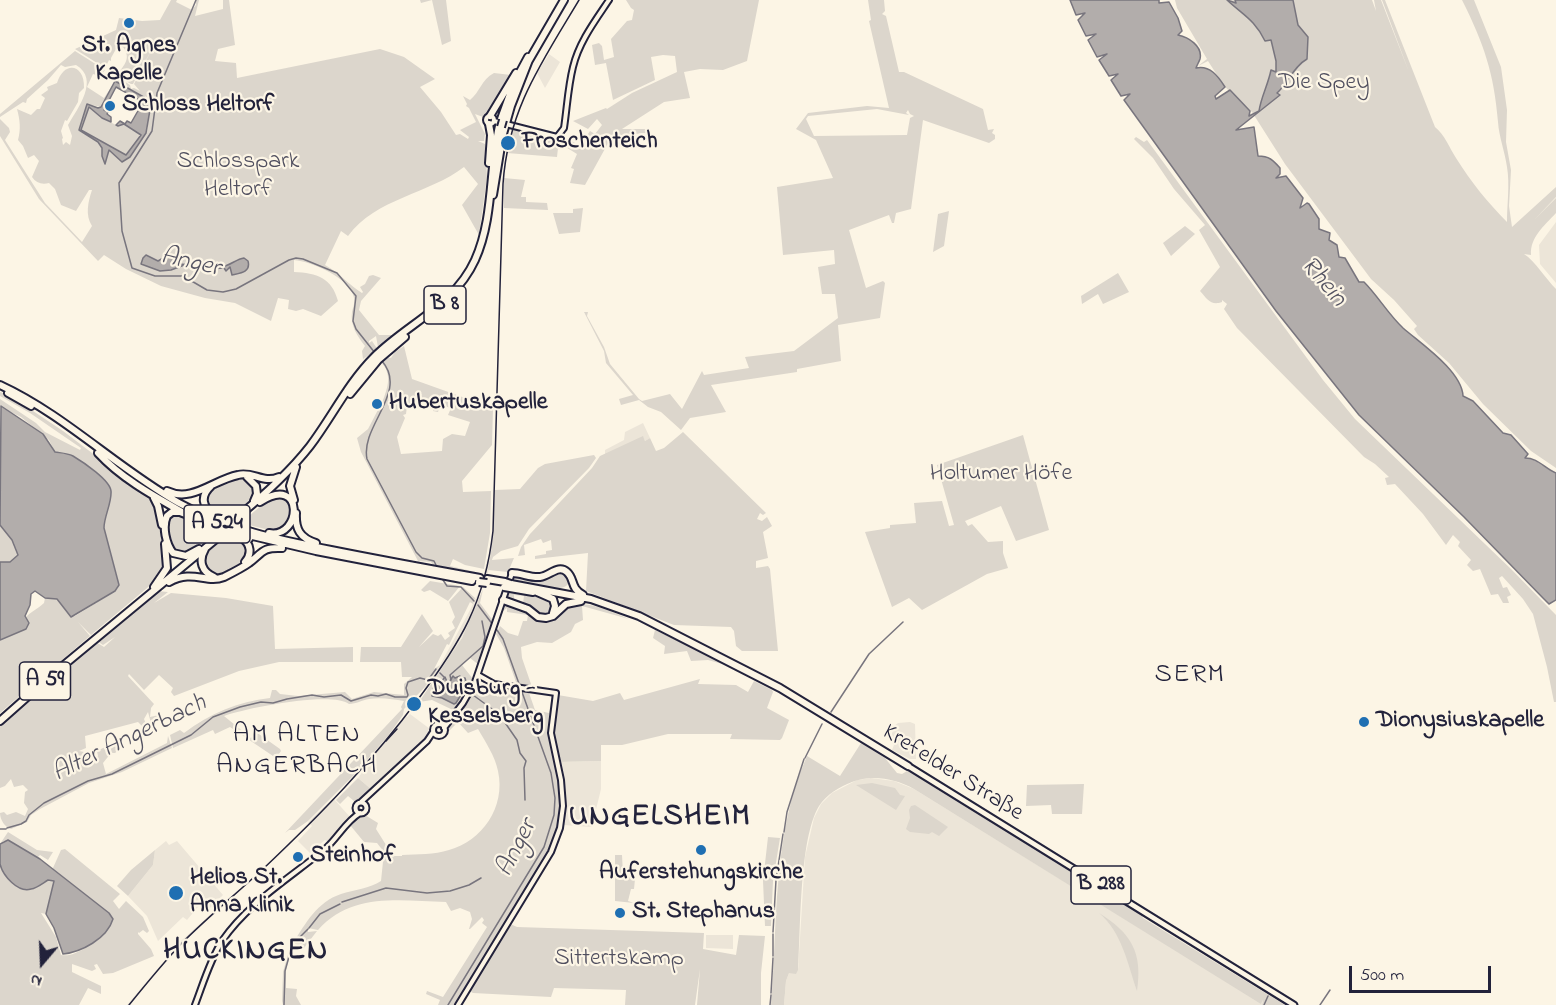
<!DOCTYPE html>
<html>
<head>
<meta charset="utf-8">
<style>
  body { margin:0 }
  #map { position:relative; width:1556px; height:1005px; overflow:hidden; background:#fcf5e5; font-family:"Indie Flower",sans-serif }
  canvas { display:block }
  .north { position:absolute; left:12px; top:933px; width:60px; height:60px; -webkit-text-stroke:4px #fcf5e5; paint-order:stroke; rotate:199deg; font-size:16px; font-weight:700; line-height:24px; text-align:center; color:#22223b }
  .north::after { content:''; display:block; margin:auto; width:21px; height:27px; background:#22223b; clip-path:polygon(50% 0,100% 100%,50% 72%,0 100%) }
  .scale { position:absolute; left:1349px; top:966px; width:142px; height:27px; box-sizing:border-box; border:3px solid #22223b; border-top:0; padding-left:8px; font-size:18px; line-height:21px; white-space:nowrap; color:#22223b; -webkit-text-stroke:4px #fcf5e5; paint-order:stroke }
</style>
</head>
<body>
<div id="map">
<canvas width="1556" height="1005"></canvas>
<div class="north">N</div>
<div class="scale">500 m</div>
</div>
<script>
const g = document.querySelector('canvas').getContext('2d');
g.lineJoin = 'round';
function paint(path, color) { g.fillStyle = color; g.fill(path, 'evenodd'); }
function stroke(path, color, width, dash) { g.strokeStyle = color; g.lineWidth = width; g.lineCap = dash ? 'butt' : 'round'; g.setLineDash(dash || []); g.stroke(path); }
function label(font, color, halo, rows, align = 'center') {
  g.font = font + ' "Indie Flower",sans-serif'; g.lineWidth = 4.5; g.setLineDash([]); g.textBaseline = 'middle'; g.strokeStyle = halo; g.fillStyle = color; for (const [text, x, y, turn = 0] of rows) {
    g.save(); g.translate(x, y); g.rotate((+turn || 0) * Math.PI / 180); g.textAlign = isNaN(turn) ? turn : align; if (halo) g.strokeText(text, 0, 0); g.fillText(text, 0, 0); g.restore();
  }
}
paint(new Path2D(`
  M549 54 560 62 545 88 537 73Z
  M1556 222V283L1540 264 1539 245Z
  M643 423 650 438 645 441 643 437 605 455V450L624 440 625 432Z
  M487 561H490L488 573 467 628 451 656 426 690 424 688 440 665 470 610 480 589Z
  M410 714 430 729 431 732 371 789 358 778 364 770 362 768 405 715 407 717Z
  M910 722 915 724 916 759H910L892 750 894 745 890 741 894 726 898 723Z
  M601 761V789L592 826 591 827 564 825 566 791 560 762Z
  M871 778 894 781 914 789 1261 1003 1263 1000 1262 1005H784L786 981 789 973 798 970 805 857 814 818 821 804 832 793 857 780Z
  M333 798 350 817 328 842 325 840 310 853 298 841 312 826 308 822Z
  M166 841 169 845 177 841 223 895 210 908 203 901 187 920 183 917 158 941 147 916 128 896 153 865 155 850Z
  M223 903 225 904 191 935 157 972 130 1005H127L181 941Z
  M706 935H733V949L706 948Z`), '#ece5d8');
paint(new Path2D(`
  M171 0H177L176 2 192 10 196 5V0H199L195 16 223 9V0H229L235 45 218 49 215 61 236 63 237 78 380 49 404 57 435 79 420 87 441 112 456 135 460 134 468 139 469 137 460 130 476 122 469 108 466 106 467 104 463 96 470 100C480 92 481 80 494 73L511 75 507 85 488 115 483 117 475 114 485 134 484 141H478L485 144 487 177 479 235 462 205 478 184 464 167C429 194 376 198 348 236L341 231 325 265C340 273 350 286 362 293L363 292 360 287 365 284 369 276 373 275 381 278 361 301 359 310 379 335H395L378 347 376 336 369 341V343L372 341 378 350 374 355 372 353 363 359 362 351 365 346C357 336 350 325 352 312 353 308 355 303 354 298 352 279 311 261 294 260V272C317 273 332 278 338 301L321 316 303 309 296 311 288 309 289 300 278 298 271 321 235 303 205 298 161 286 126 269 104 255 98 261 39 199 0 136V119L9 128 10 132 5 140 45 203 82 242 92 226C85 215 88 202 92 190H89L76 211 61 205 55 189 49 183C42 185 36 183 32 177L39 161 34 155 28 158 23 146 18 140C21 129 20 120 17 109L31 115 37 109H40L45 98 41 95 48 90 47 87 57 83C64 60 85 64 84 88L79 93 78 102 67 121 65 120 61 131 63 138 62 139 63 145 66 142 70 145 72 136 68 125C78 108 100 79 76 65L65 67 61 65 48 80 27 99 26 103 23 102 0 117V114L75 51 105 70 100 76 93 74 87 87 104 98 118 77 130 85 131 89 134 88 140 91 134 84 153 47 133 84H131L117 76C121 67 133 60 123 47L116 49 111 58V61L109 60 105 68 75 49 116 30 119 18 142 21 160 20ZM115 81 151 104 147 131 130 157 124 161 118 158 109 150 105 164 102 156V148L98 142 79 130 87 104 101 107Z
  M420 0H446L451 41 442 45 432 0 421 3Z
  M626 0H759L747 61 723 70 700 69 684 72 690 98 664 102 622 129H646V133L612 136 585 185 570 183 574 169 571 168 577 154 564 146 565 137 580 146 590 131 595 134 602 125 597 119 588 129 573 121 606 108 607 109 632 93 677 72 675 56 663 55 651 57 655 80 613 100 606 63 595 65 592 45 599 43 602 46 604 60 614 57 611 39 627 21 632 20 634 10 631 8Z
  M868 0H884L885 11 882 14 886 16 899 72H904L983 109 988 130 994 129 992 133 995 135V139L989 143 923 120 911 209 896 213 894 223H892L889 215 849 230 866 288 883 281 885 283 880 318 838 325 841 361 797 369V372L711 385 726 412 690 418 681 430 661 412 648 407 639 400 621 405 619 399 633 395 606 363 604 351 584 312H588L587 316 604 347 610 364 639 399 642 401 670 394 682 409 702 371 704 375 749 368 745 357 794 351 838 318 835 294H822L818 267 835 264 834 250 783 255 777 187 833 178 816 140 796 129 808 113 867 106 889 108 869 21 871 20ZM877 109 909 115 906 113 908 110 910 114 914 116 910 118 907 135 814 136 806 119 808 116Z
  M1175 0H1372L1376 11 1374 0H1381L1409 72 1382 0H1385L1435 127C1445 135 1449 147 1456 158 1471 182 1488 203 1507 222 1507 204 1510 185 1507 167 1505 152 1499 137 1498 122 1494 73 1484 44 1462 0H1474L1501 67 1507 110 1506 142 1511 170 1509 206 1512 227 1556 187V197L1534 220 1556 198V213C1544 226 1530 237 1531 255L1524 254C1535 261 1546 279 1556 289V468L1531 451 1483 404 1449 363 1418 335 1414 329 1417 326 1394 300 1371 279 1285 164 1252 112 1224 86 1208 61 1198 66 1207 59 1177 8Z
  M89 107 102 118 118 126 124 124 139 134V138L127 154 123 155 81 132Z
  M513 128 553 138 559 146 556 147 558 148 557 157 507 153 510 148Z
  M1136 137 1144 142 1147 140 1323 380 1355 419 1511 569 1556 615V702H1554L1547 667 1533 614 1523 599 1502 576 1499 578 1503 588 1507 587 1511 595 1507 597 1509 603H1503L1498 594 1491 595 1480 569 1473 571 1467 565 1471 560 1458 546 1460 542 1453 535 1446 545 1423 514 1395 484 1387 485 1385 478 1389 477 1375 464 1364 457 1237 328 1224 309 1227 304 1222 300V302C1211 306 1207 299 1200 291L1220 267 1199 230 1205 225 1174 189 1153 158 1134 139Z
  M504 178 525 180 521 197H526V202L547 203 548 210 504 208Z
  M583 208 580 232 559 234 553 213H573V209Z
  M949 211 944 246 933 252 938 214Z
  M1185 226 1195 234 1171 256 1163 243Z
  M1118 273 1129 292 1103 304 1098 294 1082 304 1081 296Z
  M404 346 412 379 493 408 492 445 462 481 463 492 491 491 490 533 484 569 465 565 453 559 450 566 480 573 481 575 434 567 431 562 418 561 361 452 357 438 368 429 379 408 383 406 382 403C388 387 393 374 380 361L384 357 391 358 395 352ZM413 396 433 409V411L438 412 440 405 451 408 448 415 470 422 465 436 452 434 443 439 442 451 401 454 397 437 405 418 403 415 406 414 407 406 409 407Z
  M0 392 9 395 63 431 154 500 158 508 167 563 159 578 91 635 78 622 90 636 0 713V640C19 633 13 630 25 618 30 612 38 609 44 603L45 598 57 599 69 615 75 616 115 591 118 588V580L104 528V519L95 471 74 456 55 452 49 440 21 417 0 407V399L36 423 45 432 80 450 81 448 30 413 0 396Z
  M683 432 766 513 763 515 760 513 757 519 762 521 767 517 772 526 763 532 768 558 756 561V568L768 566 770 569 778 651H742L736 646 734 631 731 627 674 625 586 591 588 553 535 559V556L546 554V551L552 550 551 540 543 543 541 539 524 545 525 555 518 556 521 547 530 534 592 468 600 456 643 436 645 441 650 438 656 451 664 448Z
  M1023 435 1049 530 1016 541 1001 506 965 521 968 526 972 524 988 542 1003 541V553L1008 568 987 574 922 610 909 598 892 607 865 532 890 528V525L916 523 914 503 942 501 949 526 954 525 937 465Z
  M594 455 596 458 589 468 529 529 518 546 501 551 493 557 492 560 514 558 508 572 488 570 493 539 495 490 520 489 538 468 545 464Z
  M244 477 248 479 256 491 253 501 230 520 210 511 205 500 206 496 212 487Z
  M271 497 288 498 292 510 285 529 269 530 241 523Z
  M174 513 218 530 191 553 182 555 171 548 166 525 167 518Z
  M0 525 12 540 18 555 10 562H0Z
  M228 534 242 541 249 549 244 561 226 571 214 575 207 572 203 558 204 554Z
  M564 572C586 601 520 583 511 581L512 577 516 576 530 578Z
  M430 581 460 586 448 601 430 590 424 592 421 590Z
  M463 587 475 598 473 604 470 602 449 645 447 644 434 669 440 665 424 688 404 709 403 715 388 736 355 774 308 821 295 830H289L285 833 402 709 401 707 404 701C393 699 380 697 369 699 362 700 356 704 349 704 331 691 246 708 224 716L251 738 256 732 280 749 281 751 276 758 230 727 215 734 213 730 173 748 170 735 180 730 184 733C210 713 238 702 270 698L272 690H276L280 694 298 696 345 692 352 699 374 692 404 695V684L412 677H402L401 662H360L361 647H401L422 614 433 631 419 647 433 634 438 636 441 634 445 640 450 636 448 633 455 628 452 622 455 617 449 602Z
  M483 589 480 603 494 622 479 665 470 658 462 665 473 679 455 711 432 700 419 702 462 638Z
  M508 590 547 598 553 605 551 613C540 619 533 609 523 603L524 596 514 595V599L520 601V603L508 598Z
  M157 591 168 592 154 603 171 593 226 598 273 606 275 649 353 647V662H279L239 671 174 696 171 692 173 688 159 675 144 690 129 674 128 676 154 704 151 708 150 717 159 715 161 718 156 722 151 723 148 712 144 719 148 729 152 730 145 735 142 733 144 728 138 722 85 736 86 748 79 751 84 752 83 759 98 756 97 751 113 743 120 749 115 753H111L103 763 106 774 167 743 168 736 172 748 122 772 89 783 40 809 31 815 27 822 11 829C5 827 0 820 0 813L4 812 7 815 16 812 25 816 28 809 24 803 25 792 28 790 23 785 14 787 11 779 5 786 0 788V723L96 642 104 647 115 637 103 645 97 641Z
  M507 604 515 605 542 619C550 615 559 609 568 606 586 599 612 612 629 619L582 606 583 620 575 624 571 632 552 643 537 642 521 647 522 658 531 684 529 687 517 685 504 648 496 634 500 626 508 633 518 636 523 621H527L528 615 507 612V608L503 611Z
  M655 630 733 667 708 660 691 661 687 651 664 654 665 646 653 638Z
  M700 679 698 684 736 685 748 692 754 681 772 690 773 692 767 708 789 720 782 738 780 740 730 739 732 734H668L622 745H601V761L557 762 556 756 554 755C558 773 563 792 561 811 557 852 528 888 508 923L517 927 704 933 703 949 736 955 739 935 765 936 761 973V1005H697L700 969 695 1005H625L626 990 554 988 551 997 473 993 468 990V984L455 1005H438L440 1000 426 994 427 991 443 997 487 927 482 923 484 920 482 917 470 929H469L472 919 470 912 460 908 451 911 446 902C400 901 352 892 318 930L308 928V932L317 931 304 948 293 943C306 923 317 902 341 894 354 890 370 888 381 881L384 852 377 843 364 842 350 825 359 816 365 815 378 823 376 829 393 856H402V855C418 854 434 855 449 850 482 841 506 807 498 771 495 756 486 743 478 729L468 733 458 722 446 734 447 728 476 689H487L498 697 499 694 488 689 491 684 496 687 528 690 535 710 549 713 552 694 593 701 620 693 624 700Z
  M861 743 885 758 897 773 902 774 909 770 1141 914 1143 918 1285 1005H1262L1263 1000 1261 1004 914 789C896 779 872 774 852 782 839 787 827 794 819 806 799 839 801 929 798 970L796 974 789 973 786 981 784 1005H771C778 921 772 835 807 756L840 776Z
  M358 778 371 789 363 799 354 801 348 796 340 804 336 800Z
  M872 783 895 788 900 795 905 796 896 810 856 785Z
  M1084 784 1082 814H1052L1051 805 1026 806 1027 785Z
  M915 805 948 827 939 836 932 832 929 834 910 832 906 829 910 818 909 810 911 806Z
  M8 832 37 850 53 852 48 860 40 855 37 858 4 841 0 844Z
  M768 837 780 838 773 881 771 926H765L763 881Z
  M65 849 120 894 113 901 119 909 126 901 143 917 149 931 147 933 143 930 139 933 138 932V934L151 949 154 956 113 973 103 974 97 964 94 965 96 969 92 971 72 964V972L101 986V994L88 988 79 1005H0V864L9 878 34 889 48 880 54 881 46 914 41 913 56 937 61 955C77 958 94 941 107 932L109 913 49 868H53L61 850Z
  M155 850 153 865 128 896 117 886 131 870Z
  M615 855H622L623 875 635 879 634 889H631L628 901 634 903 615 901Z
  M1099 913C1131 933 1143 952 1137 991 1128 965 1122 932 1099 913Z
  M290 947 293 949 291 951 286 970V988L297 989 296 996 301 1005H283L282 1001 283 972Z`), '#dcd6cc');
const water = new Path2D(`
  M1070 0H1159V3L1169 2 1178 18 1182 31 1178 35C1188 37 1203 46 1200 59 1199 62 1197 65 1196 68 1210 65 1218 76 1225 87L1215 96 1216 99 1230 90 1250 111 1249 116 1259 111C1261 97 1268 85 1271 70L1276 72V61L1271 40 1265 41C1255 20 1243 15 1227 0L1236 3 1235 0H1293L1298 25 1308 37 1307 59C1293 67 1289 82 1277 93L1280 95 1236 130 1254 127 1258 156C1269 156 1273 160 1280 168V174L1276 178 1286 176 1303 198 1300 208 1307 203 1309 204 1319 219V229L1330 233 1329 240 1337 245 1339 257 1345 258 1359 282H1364C1378 296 1388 314 1403 328 1420 343 1462 371 1463 396L1473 401 1503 433 1511 435 1528 454 1525 458C1538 458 1544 468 1556 473V600L1549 604 1543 598 1464 517 1359 415 1276 311 1124 100 1130 94 1121 96 1111 80 1118 74 1109 76 1099 60 1107 54 1097 57 1088 40 1096 34 1086 36 1078 20 1085 13 1076 15Z
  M115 81 149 100 151 104 146 133 130 157 122 162 109 150 105 164 102 156V148L98 142 79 130 87 104 98 108 101 107ZM116 87 143 102 131 123 127 121 125 124 120 121 116 125 118 126 124 124 141 135 126 155 81 130 89 107 102 118 111 122V117L107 114 108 112 104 110Z
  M170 254 175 258 176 264C191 263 206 270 221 267 230 266 236 259 244 258L248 261C251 272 241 273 232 275L230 267 226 271 224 268 206 269 187 264 171 270 160 271 141 264 143 258 146 255 158 261Z
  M1 406 43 434 55 452C61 453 67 453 73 456 83 462 110 480 111 491 112 503 104 516 104 528L119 585 115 591 71 617 57 599 45 598 35 591 31 594 30 605 25 616 29 623 26 629 0 640V562H10L18 555 12 540 0 525Z
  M453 676 455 678 460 676 461 678H465L467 685 456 703 454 704 442 698 432 696 433 688 437 681 441 682 445 677 448 684Z
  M8 840 40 859 109 913 113 919C107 939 81 952 63 954L54 928 46 914 54 881 48 880C43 883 37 888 31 889 18 893 3 876 0 864 0 858 0 850 0 844Z`);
paint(water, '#b2adab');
stroke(water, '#78757e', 1.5);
stroke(new Path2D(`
  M196 0 157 93 152 131 119 183 122 231 132 268 155 276H183L207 290 223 292 236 289 289 260 296 258 303 259 337 273 356 296 353 321 356 329 375 353
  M382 361C409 392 360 426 367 459L416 552 422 558 434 561 437 567
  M441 577 447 586 461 587 474 601
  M478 605 493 625
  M440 673 444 677
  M451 680 450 675 483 646 485 637 482 621
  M473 695 499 714 517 740 520 753 526 761 524 768 525 800
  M831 712 869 654 903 622
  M805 758 822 724
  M7 828 21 824 26 821 29 815 44 803 88 781 112 774 191 735 213 717 240 707 261 702 273 703 287 699 312 695 324 697 341 695 351 701 371 695 378 696 386 694 395 697H407L408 695 406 688 408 682 420 678 428 680 436 669
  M0 829H6
  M784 832 787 812 804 759
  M342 902 386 888 427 893 450 891 469 885 481 878
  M309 928 320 914 340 904
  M773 932 776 880 783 834
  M294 943 308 929
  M773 956V934
  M771 993 773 958
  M284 1005 285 971 292 946
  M448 1005 544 847 554 815 555 798 551 773 503 639 497 630
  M770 1005 771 995
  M1264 1005 1268 996
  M1320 1005 1330 990`), '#78757e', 1.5);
const secondary = new Path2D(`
  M486 120a4 4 0 1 1 8 0a4 4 0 1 1-8 0Z
  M494 121 557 137 564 128C567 108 568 87 573 67 579 42 595 21 609 0
  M433 730a6 6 0 1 1 12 0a6 6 0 1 1-12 0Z
  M444 728 463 703 475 682 512 573
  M361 802 427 741 433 732
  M355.5 808a5.5 5.5 0 1 1 11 0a5.5 5.5 0 1 1-11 0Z
  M195 1005C203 984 210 960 222 941 248 903 290 878 325 849 337 839 346 821 360 813
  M458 1005 551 852 560 828 563 806 561 780 551 733 556 693 494 684 478 675`);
const primary = new Path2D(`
  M908 766 1294 1005`);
const highway = new Path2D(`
  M528 62 564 0
  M490 116 516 73
  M501 119 514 83 528 57
  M489 163 491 135 489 124
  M493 195 503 134 511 106 529 60
  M0 385C65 415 117 468 179 503 226 529 280 540 331 550 381 560 430 569 480 578
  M8 393 31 406
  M350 394 378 360 405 337
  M98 453C121 478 152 495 182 512
  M247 477 256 486 257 494 254 501
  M211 486C200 496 202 507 214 515
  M167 491C192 503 213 480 238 475 253 471 263 484 279 477
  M154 498 158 506 162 525
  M294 500 290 486 296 467
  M260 502C305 473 302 539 269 533
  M296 513C295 529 300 538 316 543
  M235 519C262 497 289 473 310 446 332 417 348 383 374 357 408 323 454 306 475 260 494 218 489 170 499 126
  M244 534 316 551 472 581
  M242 538C251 544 252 554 245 562
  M199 549 186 556 173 553C166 544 162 527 167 516L172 512H180L249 539
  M205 549C198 561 202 572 214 577
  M512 573C521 573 531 578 540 577 550 576 558 564 567 572 575 579 570 588 583 595
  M487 579 505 582
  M169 582C193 569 206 584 224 577 232 573 242 568 249 563 263 552 263 547 282 548
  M511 584 591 599 639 616 780 688 908 766
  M154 587 167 568 165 544
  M510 588 533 592
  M537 592 553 599 555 606 553 613
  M503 600 528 609 538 617 546 618 553 616 566 604 581 601
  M0 721 53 674 221 535`);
stroke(secondary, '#22223b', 8);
stroke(primary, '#22223b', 9);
stroke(highway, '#22223b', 10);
stroke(secondary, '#fcf5e5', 4);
stroke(primary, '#fcf5e5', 4.5);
stroke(highway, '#fcf5e5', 6);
stroke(new Path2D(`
  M129 1005C146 984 163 963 182 943 208 917 236 894 263 869 321 814 371 763 419 698 461 642 485 602 493 531L503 184C508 109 542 62 579 0`), '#22223b', 1.5);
stroke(new Path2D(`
  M386 741 397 729`), '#22223b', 1.5);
const highwayBridge = new Path2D(`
  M501 127 503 120
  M221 535 239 520
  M479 582 487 583
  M505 582 511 584
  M504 587 510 588`);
stroke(highwayBridge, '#22223b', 10, []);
stroke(highwayBridge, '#fcf5e5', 6);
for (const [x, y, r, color] of [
  [129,23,6,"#1f6fb2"],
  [110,106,6,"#1f6fb2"],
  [508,143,8,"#1f6fb2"],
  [377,404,6,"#1f6fb2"],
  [414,704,8,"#1f6fb2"],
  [1364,722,6,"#1f6fb2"],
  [701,850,6,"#1f6fb2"],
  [298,857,6,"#1f6fb2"],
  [176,893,8,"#1f6fb2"],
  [620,913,6,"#1f6fb2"]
]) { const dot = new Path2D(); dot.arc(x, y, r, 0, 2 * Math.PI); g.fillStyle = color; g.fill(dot); stroke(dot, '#fcf5e5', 2); }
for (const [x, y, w] of [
  [445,305,42],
  [217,524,66],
  [45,681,51],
  [1101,885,60]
]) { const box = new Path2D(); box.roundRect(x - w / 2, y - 19, w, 38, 4.5); g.fillStyle = '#fcf5e5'; g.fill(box); stroke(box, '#22223b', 1.5); }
label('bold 22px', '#22223b', null, [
  ["B 8",445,305],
  ["A 524",217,524],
  ["A 59",45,681],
  ["B 288",1101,885]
]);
label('bold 24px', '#22223b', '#fcf5e5', [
  ["St. Agnes",129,47,"center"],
  ["Kapelle",129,75,"center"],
  ["Schloss Heltorf",122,106],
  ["Froschenteich",522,143],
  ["Hubertuskapelle",389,404],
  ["Duisburg -",428,690],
  ["Kesselsberg",428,718],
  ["Dionysiuskapelle",1376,722],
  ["Steinhof",310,857],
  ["Auferstehungskirche",701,874,"center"],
  ["Helios St.",190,879],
  ["Anna Klinik",190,907],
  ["St. Stephanus",632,913]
], 'left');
label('24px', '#504f5f', '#fcf5e5', [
  ["Die Spey",1324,84],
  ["Schlosspark",238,163],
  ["Heltorf",238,191],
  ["Holtumer Höfe",1001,475],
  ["Sittertskamp",619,960]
]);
label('24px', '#22223b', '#fcf5e5', [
  ["Krefelder Straße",952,774,32]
]);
label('italic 26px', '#545362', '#fcf5e5', [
  ["Anger",190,264,13],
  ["Rhein",1322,283,50],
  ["Alter Angerbach",130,740,-26],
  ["Anger",518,849,-63]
]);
g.letterSpacing = '1.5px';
label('27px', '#22223b', '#fcf5e5', [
  ["SERM",1190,677],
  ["AM ALTEN",297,737],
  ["ANGERBACH",297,768]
]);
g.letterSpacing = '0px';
g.letterSpacing = '1.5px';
label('bold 30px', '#22223b', '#fcf5e5', [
  ["UNGELSHEIM",660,819],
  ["HUCKINGEN",246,953]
]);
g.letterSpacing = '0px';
</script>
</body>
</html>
